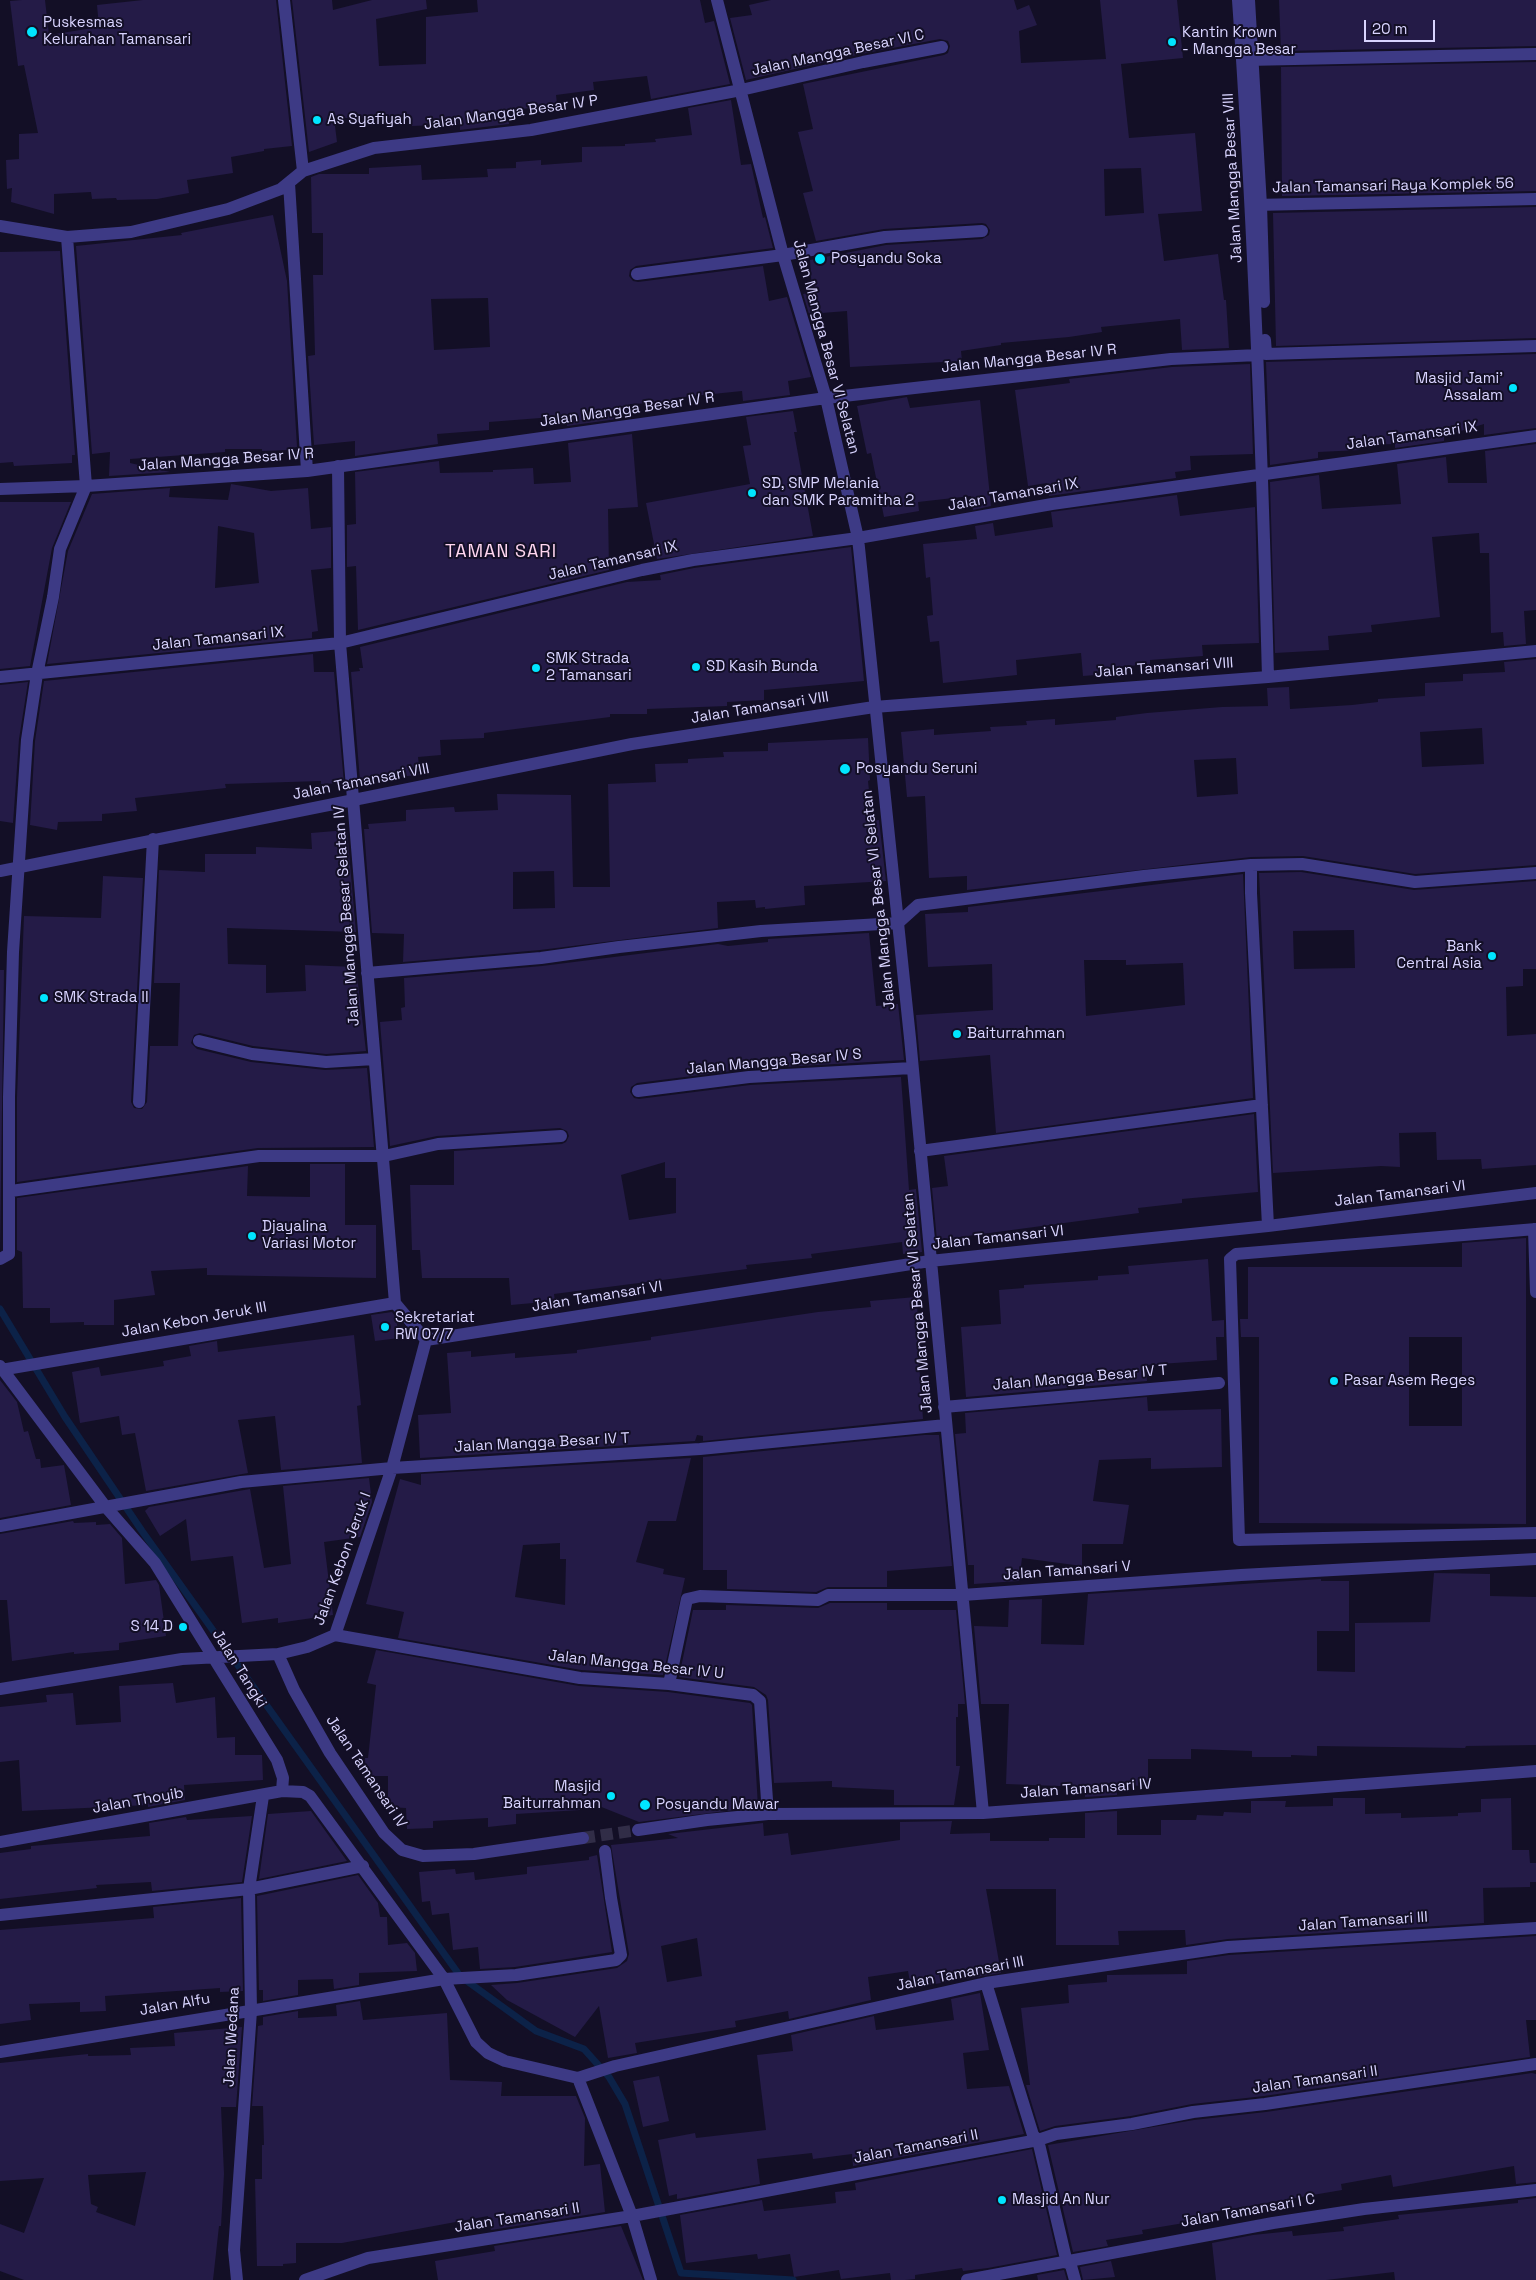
<!DOCTYPE html>
<html>
<head>
<meta charset="utf-8">
<style>
  body { margin:0 }
  #map { position:relative; width:1536px; height:2280px; overflow:hidden; background:#130f26; font-family:"Space Grotesk",sans-serif }
  canvas { display:block }
  .scale { position:absolute; left:1364px; top:20px; width:71px; height:22px; box-sizing:border-box; border:2px solid #d9d4ff; border-top:0; padding-left:6px; font-size:15px; line-height:18px; white-space:nowrap; color:#d9d4ff; -webkit-text-stroke:4px #130f26; paint-order:stroke }
</style>
</head>
<body>
<div id="map">
<canvas width="1536" height="2280"></canvas>
<div class="scale">20 m</div>
</div>
<script>
const g = document.querySelector('canvas').getContext('2d');
g.lineJoin = 'round';
function stroke(path, color, width, dash) { g.strokeStyle = color; g.lineWidth = width; g.lineCap = dash ? 'butt' : 'round'; g.setLineDash(dash || []); g.stroke(path); }
function paint(path, color) { g.fillStyle = color; g.fill(path, 'evenodd'); }
function label(font, color, halo, rows, align = 'center') {
  g.font = font + ' "Space Grotesk",sans-serif'; g.lineWidth = 4; g.setLineDash([]); g.textBaseline = 'middle'; g.strokeStyle = halo; g.fillStyle = color; for (const [text, x, y, turn = 0] of rows) {
    g.save(); g.translate(x, y); g.rotate((+turn || 0) * Math.PI / 180); g.textAlign = isNaN(turn) ? turn : align; if (halo) g.strokeText(text, 0, 0); g.fillText(text, 0, 0); g.restore();
  }
}
stroke(new Path2D(`
  M0 1309 65 1417 142 1531 460 1976 536 2031 584 2049 609 2077 625 2104 681 2273 793 2280`), '#0c2248', 7);
paint(new Path2D(`
  M22 0H45L49 35 99 27 97 5 143 0H276L292 146 264 149V151L231 157 233 173 187 180 189 193 157 199 117 200 116 198 92 199 91 192 54 194V214L11 202 12 188 7 189 6 160 19 159V134L38 133 24 65 18 66 10 1Z
  M292 0H332L333 10 372 0H426L427 9 376 19 379 66 426 64V17L478 12 477 0H700L705 23 714 21 730 84 651 99 647 76 593 82 594 90 556 95 557 104 509 111V124L476 128 460 130V124L412 126 411 118H334L337 142 309 152Z
  M771 0H1014L1017 10 1029 5 1037 25 1019 31 1021 63 1106 59 1100 0H1177L1183 58 1121 64 1129 138 1195 133 1202 211 1158 214 1164 261 1218 254 1224 300H1226L1229 348 1182 350 1180 319 1101 327 1102 332 1069 337 1001 343V345L961 351 962 361 850 367 847 311 809 314 803 294 812 292 810 260 886 245 982 239 989 235 990 230 986 224 982 223 884 229 816 241 803 193 813 191 798 132 813 129 803 84 944 55 948 53 950 46 948 41 940 39 861 54 746 80 730 18 752 15 749 5ZM1141 168 1144 213 1105 216 1104 169Z
  M1279 0H1536V46L1281 51Z
  M1536 62V191L1282 196 1281 67Z
  M731 100 741 165 751 164 763 218 765 217 773 248 636 266 630 270 629 276 633 281 638 282 763 266 769 301 787 297 811 377 788 381 790 395 743 401 742 391 674 398V402L630 404 631 417 567 426 566 416 489 422V430L437 434 438 444 355 456V441L314 445 308 356 315 355 313 275H323V233H312L311 177 319 174H369V168L421 165 422 180 488 177 487 169 516 168V162L541 160V165L582 162V147L625 146V144L656 142 655 139 692 135 688 108ZM488 298 490 347 434 350 431 299Z
  M1536 207V338L1276 346 1273 213Z
  M273 215 287 281 297 447 289 448V450L262 451V449H225V452L130 459V463L170 472 109 476 110 452 92 454 76 246 182 235 181 233Z
  M60 251 75 455H72V463L14 466 13 462 0 463V252Z
  M1536 354V428L1484 435V424L1444 436V441L1395 448V444L1359 445 1360 450 1318 452V458L1270 465 1266 362Z
  M1250 364 1253 454 1190 456 1191 470 1175 472 1176 478 1049 496 1047 483 1028 486 1015 390 1070 383 1069 379 1172 367Z
  M907 397 910 408 980 400 991 506 973 510 971 496 918 502 919 511 884 517 871 453 867 454 857 406Z
  M793 411 797 432H794L813 536 657 559 646 503 750 484 743 446 751 445 746 417Z
  M632 434 638 507 608 509 609 570 358 630 356 566 347 567V525L356 524 355 472 439 461 440 473 493 472V470L533 468 534 484 571 482 568 443Z
  M1536 444V610L1524 611 1526 644 1504 646 1503 632 1491 633 1489 553H1480L1479 533 1432 537 1440 617 1371 625 1372 632 1328 636 1329 650 1275 653 1270 482 1319 475 1322 509 1401 504 1397 464 1446 457 1448 483H1487L1485 451Z
  M231 484 271 491 308 488 311 529 331 527V568L311 570 318 631 312 632V638L47 664 68 551 92 494 170 488 169 497 228 500ZM218 526 254 533 259 583 215 588Z
  M1177 495 1180 516 1255 507 1259 643 1202 645 1203 656 1150 660V664L1107 668 1108 674 1083 676 1081 653 1016 660 1017 675 943 683 939 641 930 642 927 616 933 615 930 577 926 578 923 544 977 539 975 526 993 523 995 536 1053 527 1051 512Z
  M0 502H71L52 548 30 666 0 669Z
  M851 547 864 681 764 690V700L727 702V706L647 709V714H610V717L484 733V738L440 740 441 755 418 757 420 775 360 780 351 672 360 671 359 668H363L360 647 627 582 661 580 660 575 694 568Z
  M313 654 314 672H334L344 783 321 784V781L225 784 226 788 135 798 137 811 102 814V821L58 822 57 830 30 825 35 741 44 681Z
  M1536 659V865L1415 874 1303 856 1251 857 967 890V876L929 878 925 796 907 797 901 732 934 729V735L991 731 990 727 1027 725 1026 721 1055 719V725L1116 720V717L1147 713 1222 707 1268 706 1267 688 1289 687 1290 709 1352 705 1378 702V699L1425 696V683L1463 681V674L1505 672 1504 662ZM1482 728 1484 764 1422 767 1420 732ZM1236 758 1238 794 1197 797 1194 760Z
  M28 682 19 739 13 823 0 821V685Z
  M868 738 870 780 868 781 872 821 879 820 886 881 804 886 805 905 765 909V907L756 908 755 900 717 902 718 928 540 950 403 962 404 934 372 933 364 829H369L368 824 406 821V810L454 807 455 812 498 810 497 794 571 795 573 887H610L608 784 656 782 655 764 688 763V759L724 757 723 752 768 751V743ZM554 871 555 908 513 909V872Z
  M347 830 356 932 227 928 228 964 266 965V993L306 991 305 965 356 967 366 1051 326 1054 253 1046 200 1033 194 1035 191 1043 197 1049 251 1062 325 1070 367 1068 374 1147 258 1148 17 1182V1097L24 916 101 918 103 876 143 878 131 1102 134 1108 142 1109 147 1102 150 1046H178L180 983H154L159 870 205 872V854H256V847L312 849 311 833Z
  M1301 872 1414 890 1536 881V969H1523V986L1506 987 1507 1036 1536 1034V1165L1482 1169 1481 1159 1437 1160 1436 1132 1399 1133 1400 1167 1381 1166 1273 1173 1259 873ZM1354 930 1355 968 1294 969 1293 931Z
  M1243 874 1253 1098 996 1133 990 1055 920 1061 916 1015 993 1010 992 964 928 967 925 914 968 912V907ZM1084 960H1126V965L1183 963 1185 1005 1086 1016Z
  M869 933 876 1006 898 1004 904 1060 748 1069 637 1083 631 1087 630 1092 634 1098 639 1099 750 1085 901 1077 909 1190 916 1189 922 1252 903 1254 902 1242 811 1254 812 1258 746 1265 747 1269 554 1294 555 1301 511 1305 509 1278H422L420 1250H412L410 1185H454V1151L562 1144 566 1142 569 1136 567 1131 560 1128 437 1136 390 1146 380 1022 402 1020 401 1008 405 1007 404 978 542 966 718 944 728 946 768 942V939ZM665 1162V1178H676V1213L629 1220 621 1175Z
  M0 970H4L0 1250Z
  M1254 1114 1258 1192 1182 1199V1203L1138 1208 1139 1213 937 1240 932 1188 948 1186 944 1156Z
  M310 1164H345V1225H376V1278L207 1275V1268L151 1271 155 1295 114 1300V1325H84V1322L50 1323V1308H23L22 1252 17 1250V1198L248 1166 247 1196 310 1197Z
  M1526 1238V1524L1259 1523V1337H1241L1240 1319H1248V1267H1462V1243ZM1409 1337H1462V1426H1409Z
  M1208 1259 1212 1321 1224 1320V1337H1216L1217 1360 1146 1365 1147 1381 966 1397 961 1327 1001 1324 999 1290 1024 1288V1285L1098 1280V1276L1129 1274 1128 1266Z
  M916 1297 921 1348 918 1349 923 1419 703 1441V1436L697 1435 695 1441 420 1458 418 1415 451 1413 447 1353 471 1351V1357L515 1353V1358L577 1353V1350L651 1340V1337L818 1312 871 1307 870 1301Z
  M392 1312 396 1317 399 1338 375 1341 371 1315Z
  M354 1335 361 1405 357 1406 362 1463 281 1470 275 1416 238 1420 248 1473 146 1491 135 1433 122 1435 119 1416 80 1423 72 1372 99 1367 101 1376 164 1366 163 1361 191 1356 189 1346 217 1341 218 1352Z
  M0 1380 17 1402 24 1432 28 1431 36 1459H40L41 1468 64 1465 71 1505 0 1518Z
  M1147 1397 1148 1411 1221 1409 1222 1467 1151 1469V1458L1099 1460 1093 1501 1129 1505 1123 1544H1082V1566L1022 1558 1019 1581 974 1584V1565H968L955 1434 966 1433 965 1413Z
  M924 1435H939L952 1566 887 1571V1587H828L816 1592 727 1589V1570H703V1457Z
  M691 1458 676 1521H648L636 1562 664 1569 663 1574 685 1578 663 1675 581 1670 398 1638 404 1612 366 1604 400 1479 421 1485V1474ZM560 1543V1559H566L565 1605 515 1597 523 1545Z
  M369 1478 372 1502 360 1537 324 1542 333 1615 278 1623V1618L242 1623 233 1556 191 1561 186 1519 160 1536 145 1511 149 1507 250 1489 264 1568 291 1564 283 1486Z
  M73 1521 74 1523 96 1522V1525L110 1524 122 1538 125 1584 156 1580 159 1585 166 1636 119 1643V1650L74 1654V1652L12 1661 7 1600H0V1534Z
  M1434 1573 1490 1574V1596L1536 1597V1745L1466 1746 1465 1748 1317 1746V1756L1291 1755V1757H1252V1751L1191 1749V1759H1148V1786L1117 1785V1795L1085 1797V1787L1006 1784 1009 1704H981L974 1626 1008 1627 1009 1600 1042 1599 1041 1644 1084 1645 1088 1594 1321 1579V1581H1349V1631H1317V1671L1355 1672V1623L1430 1622Z
  M830 1603H887V1610H956L965 1704H958V1717H956V1766H960L954 1805H894V1790L832 1787V1781L774 1783 768 1700 766 1695 754 1687 679 1677 693 1610H726V1605L818 1608Z
  M376 1650 579 1686 668 1692 750 1703 752 1705 758 1807 639 1822 579 1798 580 1810 516 1814V1824L488 1827V1818L433 1821V1828L407 1829 406 1808 388 1807V1776H366L365 1758H368L376 1685 367 1683Z
  M173 1683 176 1703 215 1697 217 1738 235 1737V1755H262L263 1780 184 1785 185 1800 148 1807V1805L22 1811 19 1760 0 1762V1707L47 1702 46 1695 73 1693 76 1725 121 1722 119 1686Z
  M1333 1798H1365V1814L1401 1813V1818L1458 1816V1813L1481 1812V1799L1511 1798 1512 1850H1529L1530 1863H1536V1882H1530V1887L1483 1888 1484 1923 1228 1939 1186 1945 1185 1930 1118 1931 1119 1945H1056V1889H986L1001 1973 911 1988 908 1971 868 1977 871 2000 789 2019 788 2011 735 2021 736 2027 635 2043 637 2053 608 2058 599 2006 575 2037 507 2000 491 1985 517 1983 617 1968 627 1961 629 1954 611 1845 678 1838 668 1834 763 1823 764 1836 788 1833 791 1855 900 1840V1822L952 1821 950 1834 990 1833V1841H1049V1838H1085V1813L1117 1811V1835H1161V1820H1196L1197 1815 1223 1816 1224 1812 1251 1813V1801H1286L1285 1807 1333 1806ZM697 1938 702 1976 667 1982 661 1946Z
  M311 1811 347 1861 259 1879 268 1814Z
  M252 1816 242 1882 152 1891 151 1882 96 1885 97 1888 0 1899V1853L31 1849V1846L150 1836 149 1823 186 1817 187 1820Z
  M597 1855 612 1952 515 1967 480 1969 478 1947 453 1950 449 1913 432 1915 430 1901 422 1902 419 1872 455 1869 456 1874 474 1872 475 1880 527 1874V1867L589 1860V1857Z
  M358 1875 378 1903 380 1917H387L388 1945 407 1943 415 1953 417 1971 359 1973V1985L334 1989 333 1979 298 1980V1995L263 2001V1990H259L257 1896Z
  M241 1898 243 1991 220 1992V1988L105 1996 106 2011 80 2012V2002L29 2004 31 2020 0 2024V1930L154 1918 153 1907Z
  M1536 1936V2020H1526L1530 2057 1264 2096 1192 2104 1131 2116 1055 2126 1040 2131 1026 2085H1030L1021 2008 1069 2003 1068 1985 1107 1982V1975L1187 1974V1961L1229 1955Z
  M980 1993 989 2050 963 2053 967 2089 1009 2086 1024 2134 853 2166 852 2154 813 2159 812 2153 757 2159 760 2184 677 2199V2194L669 2196 658 2140 695 2133 696 2138 766 2130 757 2055 793 2051 791 2035 874 2016 876 2030 954 2020 951 1999Z
  M360 2001 363 2020 447 2013 450 2080 502 2082 501 2096H576L585 2118 584 2166 600 2164 605 2212 491 2230 488 2216 342 2243H296V2263L283 2264V2266H257L255 2179H262V2145H264L263 2106H252L258 2026 263 2025V2017L298 2011V2018L337 2016 336 2005Z
  M242 2027 236 2107H221L224 2174 221 2226H219L213 2280H24L0 2271V2224L24 2233 44 2178 0 2181V2063L88 2054V2056L131 2055 130 2048 175 2046 174 2033ZM146 2172 135 2226 96 2212 98 2207 91 2204 88 2175Z
  M1532 2073 1536 2074V2182L1516 2184 1514 2166 1393 2187 1391 2175 1341 2184 1342 2190 1207 2213 1208 2219 1142 2230 1143 2234 1106 2240 1108 2246 1073 2252 1048 2145 1194 2120 1266 2112Z
  M659 2076 669 2121 643 2127 633 2081Z
  M1032 2149 1057 2255 988 2268 963 2271 962 2268 915 2275V2279L905 2280H891L890 2273 841 2279 839 2270 794 2277 790 2254 758 2259 757 2254 686 2263 680 2215 762 2200 764 2211 836 2203 835 2192 856 2190 855 2183Z
  M1536 2198V2280H1395L1394 2272 1326 2280H1216L1212 2243 1253 2235 1292 2231 1293 2236 1344 2231 1343 2227 1399 2219 1398 2215 1518 2203V2200Z
  M621 2226 643 2280H438L435 2261 495 2251 494 2246Z
  M1111 2261 1115 2277 1083 2280 1080 2267Z
  M1064 2270 1067 2280H1038L1037 2275Z`), '#241b47');
stroke(new Path2D(`
  M583 1838 638 1830`), '#312d47', 12, [12, 6]);
stroke(new Path2D(`
  M284 0 303 171
  M717 0 783 255 826 398 858 538 910 1038 983 1813
  M1238 0C1254 225 1262 451 1268 677
  M1249 0 1261 205 1264 302
  M1246 60 1536 54
  M289 183 307 471
  M1254 205 1536 199
  M0 226 67 237 131 232 228 209 281 189 303 171 374 148 531 130 741 90 863 62 942 47
  M637 274 783 255 885 237 982 231
  M1265 340 1266 354 1536 346
  M338 466 340 643 395 1303
  M0 489 86 486 307 471 826 398 1171 359 1258 355
  M0 677 340 643 642 570 693 560 858 538 1052 504 1536 436
  M1251 865V893L1268 1226
  M0 871 632 744 874 707 1268 677 1536 651
  M367 973 541 958 619 947 761 931 898 923 918 905 1144 876 1251 865 1302 864 1415 882 1536 873
  M199 1041 252 1054 326 1062 374 1059
  M638 1091 749 1077 912 1068
  M139 1102 153 839
  M920 1151 1262 1105
  M11 1191 259 1156H384L438 1144 561 1136
  M1534 1229 1536 1292
  M1536 1229 1236 1254 1230 1259 1239 1540 1536 1533
  M0 1259 9 1254V1097L13 952 27 740 37 674 53 597 60 549 86 486 67 237
  M395 1303 426 1340
  M426 1340 930 1261 1268 1226 1536 1193
  M0 1366 105 1506 155 1563 277 1760 283 1778 282 1791
  M0 1370 395 1303
  M944 1407 1219 1383
  M0 1526 241 1482 392 1468 700 1449 946 1425
  M335 1635 580 1678 669 1684 753 1695 760 1701 768 1814
  M278 1654 294 1690 330 1753 384 1833 402 1850 423 1856 474 1854 583 1838
  M669 1684 687 1599 700 1596 818 1600 828 1595H963L1241 1575 1536 1559
  M0 1689 182 1659 278 1654 307 1647 335 1635 392 1468 426 1340
  M638 1830 707 1820 768 1814 983 1813 1536 1771
  M0 1842 282 1791 303 1792 310 1796 444 1979 476 2042 488 2053 505 2061 578 2078 615 2066 986 1983 1228 1947 1536 1928
  M0 1915 249 1889 363 1866
  M986 1983 1033 2135 1038 2140 1067 2263
  M0 2052 444 1979 516 1975 616 1960 621 1955 611 1898 605 1851
  M578 2078 632 2216 651 2280
  M1070 2262 1075 2280
  M237 2280 234 2250 251 2011 249 1889 263 1796
  M305 2280 368 2258 632 2216 1038 2140 1056 2134 1132 2124 1193 2112 1265 2104 1536 2064
  M967 2280 1273 2223 1364 2209 1536 2190`), '#3d3a85', 12);
for (const [x, y, r, color] of [
  [32,32,6,"#00e5ff"],
  [1172,42,5,"#00e5ff"],
  [317,120,5,"#00e5ff"],
  [820,259,6,"#00e5ff"],
  [1513,388,5,"#00e5ff"],
  [752,493,5,"#00e5ff"],
  [696,667,5,"#00e5ff"],
  [536,668,5,"#00e5ff"],
  [845,769,6,"#00e5ff"],
  [1492,956,5,"#00e5ff"],
  [44,998,5,"#00e5ff"],
  [957,1034,5,"#00e5ff"],
  [252,1236,5,"#00e5ff"],
  [385,1327,5,"#00e5ff"],
  [1334,1381,5,"#00e5ff"],
  [183,1627,5,"#00e5ff"],
  [611,1796,5,"#00e5ff"],
  [645,1805,6,"#00e5ff"],
  [1002,2200,5,"#00e5ff"]
]) { const dot = new Path2D(); dot.arc(x, y, r, 0, 2 * Math.PI); g.fillStyle = color; g.fill(dot); stroke(dot, '#130f26', 2); }
label('15px', '#d9d4ff', '#130f26', [
  ["Puskesmas",43,23],
  ["Kelurahan Tamansari",43,40],
  ["Kantin Krown",1182,33],
  ["- Mangga Besar",1182,50],
  ["As Syafiyah",327,120],
  ["Posyandu Soka",831,259],
  ["Masjid Jami'",1503,379,"right"],
  ["Assalam",1503,396,"right"],
  ["SD, SMP Melania",762,484],
  ["dan SMK Paramitha 2",762,501],
  ["SMK Strada",546,659],
  ["2 Tamansari",546,676],
  ["SD Kasih Bunda",706,667],
  ["Posyandu Seruni",856,769],
  ["Bank",1482,947,"right"],
  ["Central Asia",1482,964,"right"],
  ["SMK Strada II",54,998],
  ["Baiturrahman",967,1034],
  ["Djayalina",262,1227],
  ["Variasi Motor",262,1244],
  ["Sekretariat",395,1318],
  ["RW 07/7",395,1335],
  ["Pasar Asem Reges",1344,1381],
  ["S 14 D",173,1627,"right"],
  ["Masjid",601,1787,"right"],
  ["Baiturrahman",601,1804,"right"],
  ["Posyandu Mawar",656,1805],
  ["Masjid An Nur",1012,2200]
], 'left');
label('15px', '#d9d4ff', '#130f26', [
  ["Jalan Mangga Besar VI C",838,53,-12],
  ["Jalan Mangga Besar IV P",511,113,-8],
  ["Jalan Mangga Besar VIII",1233,178,-93],
  ["Jalan Tamansari Raya Komplek 56",1393,186,-1],
  ["Jalan Mangga Besar VI Selatan",826,347,75],
  ["Jalan Mangga Besar IV R",1029,359,-6],
  ["Jalan Mangga Besar IV R",627,410,-8],
  ["Jalan Tamansari IX",1412,436,-8],
  ["Jalan Mangga Besar IV R",226,460,-4],
  ["Jalan Tamansari IX",1013,495,-10],
  ["Jalan Tamansari IX",613,561,-13],
  ["Jalan Tamansari IX",218,639,-6],
  ["Jalan Tamansari VIII",1164,668,-4],
  ["Jalan Tamansari VIII",760,708,-9],
  ["Jalan Tamansari VIII",361,782,-11],
  ["Jalan Mangga Besar VI Selatan",879,900,-96],
  ["Jalan Mangga Besar Selatan IV",347,916,-94],
  ["Jalan Mangga Besar IV S",774,1062,-5],
  ["Jalan Tamansari VI",1400,1194,-7],
  ["Jalan Tamansari VI",998,1238,-6],
  ["Jalan Tamansari VI",597,1297,-9],
  ["Jalan Mangga Besar VI Selatan",918,1303,-95],
  ["Jalan Kebon Jeruk III",194,1320,-10],
  ["Jalan Mangga Besar IV T",1080,1378,-5],
  ["Jalan Mangga Besar IV T",542,1443,-3],
  ["Jalan Kebon Jeruk I",343,1559,-70],
  ["Jalan Tamansari V",1067,1571,-4],
  ["Jalan Mangga Besar IV U",636,1665,6],
  ["Jalan Tangki",239,1669,58],
  ["Jalan Tamansari IV",366,1772,56],
  ["Jalan Tamansari IV",1086,1789,-4],
  ["Jalan Thoyib",138,1801,-10],
  ["Jalan Tamansari III",1363,1922,-4],
  ["Jalan Tamansari III",960,1974,-11],
  ["Jalan Alfu",175,2005,-10],
  ["Jalan Wedana",232,2037,-87],
  ["Jalan Tamansari II",1315,2080,-8],
  ["Jalan Tamansari II",916,2147,-11],
  ["Jalan Tamansari I C",1248,2211,-10],
  ["Jalan Tamansari II",517,2218,-9]
]);
g.letterSpacing = '1px';
label('18px', '#ffd6f0', '#130f26', [
  ["TAMAN SARI",501,552]
]);
g.letterSpacing = '0px';
</script>
</body>
</html>
